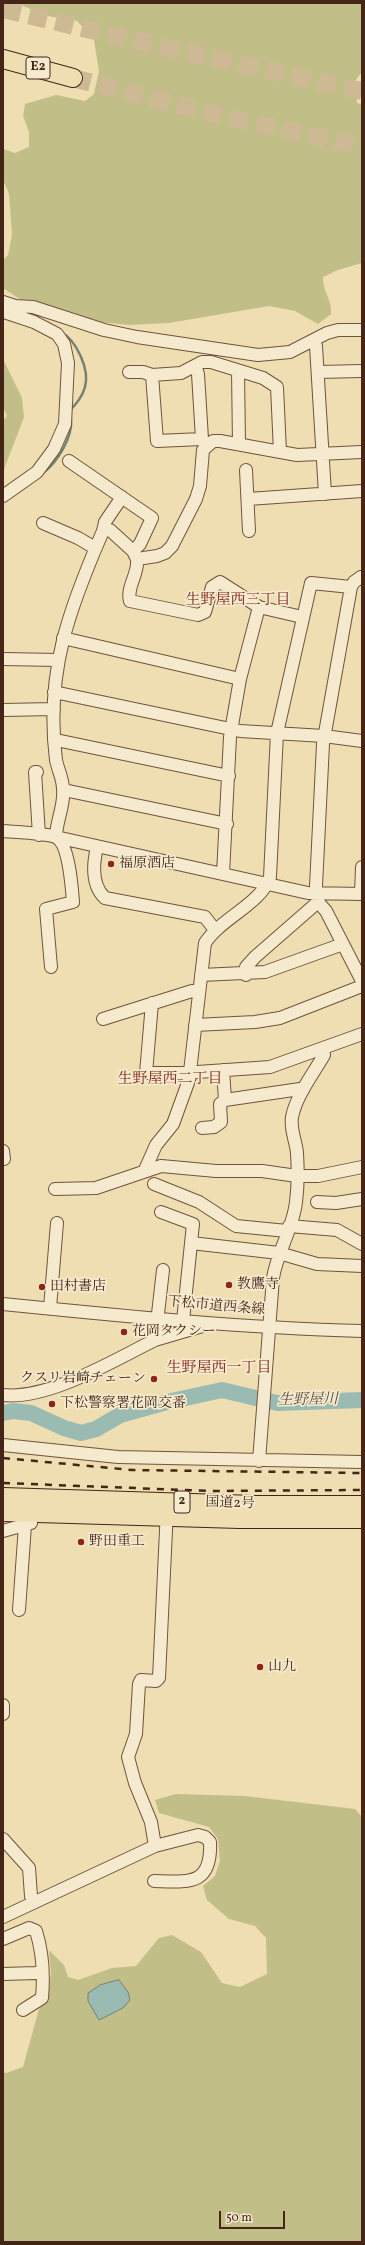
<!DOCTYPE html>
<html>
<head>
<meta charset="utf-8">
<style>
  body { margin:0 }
  #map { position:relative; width:365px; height:2245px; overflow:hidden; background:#efdeb2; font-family:Vollkorn,serif }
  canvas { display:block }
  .frame { position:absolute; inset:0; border:4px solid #452518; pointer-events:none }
  .scale { position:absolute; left:219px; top:2211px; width:66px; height:18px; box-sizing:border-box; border:2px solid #452518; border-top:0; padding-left:5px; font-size:12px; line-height:14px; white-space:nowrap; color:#452518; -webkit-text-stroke:3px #f5eacd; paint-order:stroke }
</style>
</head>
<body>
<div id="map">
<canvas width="365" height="2245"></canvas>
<div class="frame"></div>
<div class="scale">50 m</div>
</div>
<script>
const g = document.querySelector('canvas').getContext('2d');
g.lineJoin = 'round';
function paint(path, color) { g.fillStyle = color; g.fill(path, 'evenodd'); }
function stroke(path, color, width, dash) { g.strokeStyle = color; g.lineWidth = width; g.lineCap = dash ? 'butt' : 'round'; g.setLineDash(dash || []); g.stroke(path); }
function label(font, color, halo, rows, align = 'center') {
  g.font = font + ' Vollkorn,"Noto Serif JP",serif'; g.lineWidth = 3.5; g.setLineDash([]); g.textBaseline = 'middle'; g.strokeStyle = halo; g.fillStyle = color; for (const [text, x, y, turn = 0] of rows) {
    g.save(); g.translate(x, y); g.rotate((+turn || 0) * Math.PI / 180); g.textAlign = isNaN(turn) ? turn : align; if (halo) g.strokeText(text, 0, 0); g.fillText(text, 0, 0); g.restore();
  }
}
paint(new Path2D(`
  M22 3H362V72L355 81 357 103 362 104V263L338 270 323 277C323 293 332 299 331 314L318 324 295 311 269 306 169 323 129 325 98 322 24 302 3 288V260L8 255 12 235 9 194 3 180V149L15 153 29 147V132L23 116 25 104 56 95 85 101 94 94 99 71 94 40 77 21 48 16 23 6Z
  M3 359 22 398 24 417 3 472V421L7 416 3 407Z
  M176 1794 245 1796 355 1809 362 1817V2242H3V2072L6 2073 23 2067 39 2009 47 2000 51 1974 49 1950 64 1965 68 1977 78 1980 112 1968 136 1966 159 1938 172 1935 201 1952 222 1983 240 1987 267 1974 266 1938 255 1926 229 1919 207 1900 203 1886 215 1876 220 1861 218 1839 209 1827 159 1813 155 1800Z`), '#c1bf87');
const water = new Path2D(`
  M119 1980 128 1992 130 2000 123 2008 99 2020 88 2001V1993L100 1985Z`);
paint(water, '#9abbb1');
stroke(water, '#787f74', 1);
stroke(new Path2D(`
  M61 332C76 340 90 369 85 387 83 395 76 405 70 410
  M43 473C57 463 73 437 71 419`), '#787f74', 2.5);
stroke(new Path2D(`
  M3 1413 14 1411 31 1413 64 1428 81 1433 96 1429 120 1415 167 1402 222 1390 277 1403 362 1400`), '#9abbb1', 16);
stroke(new Path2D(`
  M3 9 188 53 362 91
  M73 78 205 112 362 147`), '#cdb993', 18, [18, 9]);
const minor = new Path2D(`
  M3 302 15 306 33 307 104 330 137 337 258 355 290 352 327 333 338 330H362
  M3 309 7 313 34 322 57 334 64 344 68 363 65 424 54 449 37 472 3 496
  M313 341 316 346 325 494
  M195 366 198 374 202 439 206 444
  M238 371 239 444
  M129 372H143L152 375
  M318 372 362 371
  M202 439 157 441 152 375 181 373 202 362H211L263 378 277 387 280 452
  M362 452 297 455 220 441H213L203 450 200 486 196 499 172 546 165 553 157 556 137 559 133 551 110 530 103 531C69 609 45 673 56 760 58 770 63 779 63 789 65 805 56 821 56 837L308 893 362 894
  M69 461 152 518 140 544 133 551
  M246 470 249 531
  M248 499 362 491
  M43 523 78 538 95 548
  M103 531 105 522 122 497
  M137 559C139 574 126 587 130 601L198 615 205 612 212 587 220 582 259 607 302 617
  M361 577 354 582 351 587 323 744 316 886 318 902 326 911 362 981
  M63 638 240 679
  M3 659 58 660
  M54 692 240 731 324 736 362 741
  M3 710 54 709
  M56 740 229 776
  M37 772H35L39 835
  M64 790 227 824
  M3 831C15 832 46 833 56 837 69 844 72 889 73 902L46 909 51 967
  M97 847C93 864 91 885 105 898L205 917 215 930
  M223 874 230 737 240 679 259 607
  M361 894 362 867
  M201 975 265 972 343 944
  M246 975V967L255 957 318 902
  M152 1003 146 1073H183L270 1067 362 1034
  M103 1019 192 991H199
  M195 1025 255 1022 280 1018 362 986
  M223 1070 225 1100 300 1089 303 1090
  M202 1128 214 1127 221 1122 220 1104 225 1100
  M3 1151 4 1159
  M144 1172 156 1145 173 1124 189 1080 205 943C221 918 261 904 270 877L277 733 311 583 351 587
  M154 1184 199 1202 236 1226 287 1231
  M55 1189 96 1188 161 1166 216 1171H262L297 1176H318L362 1167
  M317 1202 336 1203 362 1199
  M161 1212 193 1224 183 1321
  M289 1226 337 1230 362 1244
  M191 1243 279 1253 317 1264 362 1266
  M3 1304C122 1316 242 1328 362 1331
  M50 1308 57 1223
  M155 1340 206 1325
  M3 1395C49 1400 114 1360 155 1340L163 1270
  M3 1445 118 1457 362 1462
  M259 1461 273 1278C277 1252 293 1229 296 1202 298 1187 298 1169 297 1153 296 1141 290 1130 292 1117 296 1096 313 1074 324 1055L322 1049
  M3 1531 31 1523
  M19 1610 25 1525
  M3 1705V1714
  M3 1839 29 1868 31 1896 34 1902
  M155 1846 151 1822 135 1783 128 1757 136 1734 139 1684 141 1680 156 1681 159 1678 167 1509
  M3 1917 155 1846 198 1835 205 1837 210 1842C212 1886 189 1882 154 1881
  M3 1939 29 1928 36 1931C43 1953 44 1975 42 1998L23 2010
  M3 1974 36 1973 41 1971`);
const highway = new Path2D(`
  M3 59 73 78
  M3 1497 255 1505H362
  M3 1512 240 1519H362`);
stroke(minor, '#70533e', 14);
stroke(highway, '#452518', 20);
stroke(minor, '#f5eacd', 12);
stroke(highway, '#efdeb2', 18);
stroke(new Path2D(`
  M3 1458 132 1470 362 1473
  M3 1483 211 1491 362 1490`), '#452518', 2.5, [7, 7]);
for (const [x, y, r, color] of [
  [111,864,4,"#8f2418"],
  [229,1285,4,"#8f2418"],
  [42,1287,4,"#8f2418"],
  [124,1332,4,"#8f2418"],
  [154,1379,4,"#8f2418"],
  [52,1404,4,"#8f2418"],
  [81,1542,4,"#8f2418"],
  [260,1667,4,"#8f2418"]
]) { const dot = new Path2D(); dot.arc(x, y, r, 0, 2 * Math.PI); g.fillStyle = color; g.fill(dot); stroke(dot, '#f5eacd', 1.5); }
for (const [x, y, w] of [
  [38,68,24],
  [182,1502,16]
]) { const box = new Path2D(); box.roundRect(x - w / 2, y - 11, w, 22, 3); g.fillStyle = '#f5eacd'; g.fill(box); stroke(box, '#452518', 1); }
label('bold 13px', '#452518', null, [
  ["E2",38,68],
  ["2",182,1502]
]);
label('14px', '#452518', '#f5eacd', [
  ["福原酒店",119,864],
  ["教鷹寺",237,1285],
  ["田村書店",50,1287],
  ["花岡タクシー",132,1332],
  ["クスリ岩崎チェーン",146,1379,"right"],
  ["下松警察署花岡交番",60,1404],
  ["野田重工",89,1542],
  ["山九",268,1667]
], 'left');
label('14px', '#452518', '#f5eacd', [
  ["下松市道西条線",216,1307,5],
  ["国道2号",230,1504,2]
]);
label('15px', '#7a1f14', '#f5eacd', [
  ["生野屋西三丁目",238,601],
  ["生野屋西二丁目",170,1080],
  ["生野屋西一丁目",219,1369]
]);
label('italic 15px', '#5a4a3e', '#f5eacd', [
  ["生野屋川",308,1401,-1]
]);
</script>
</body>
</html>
